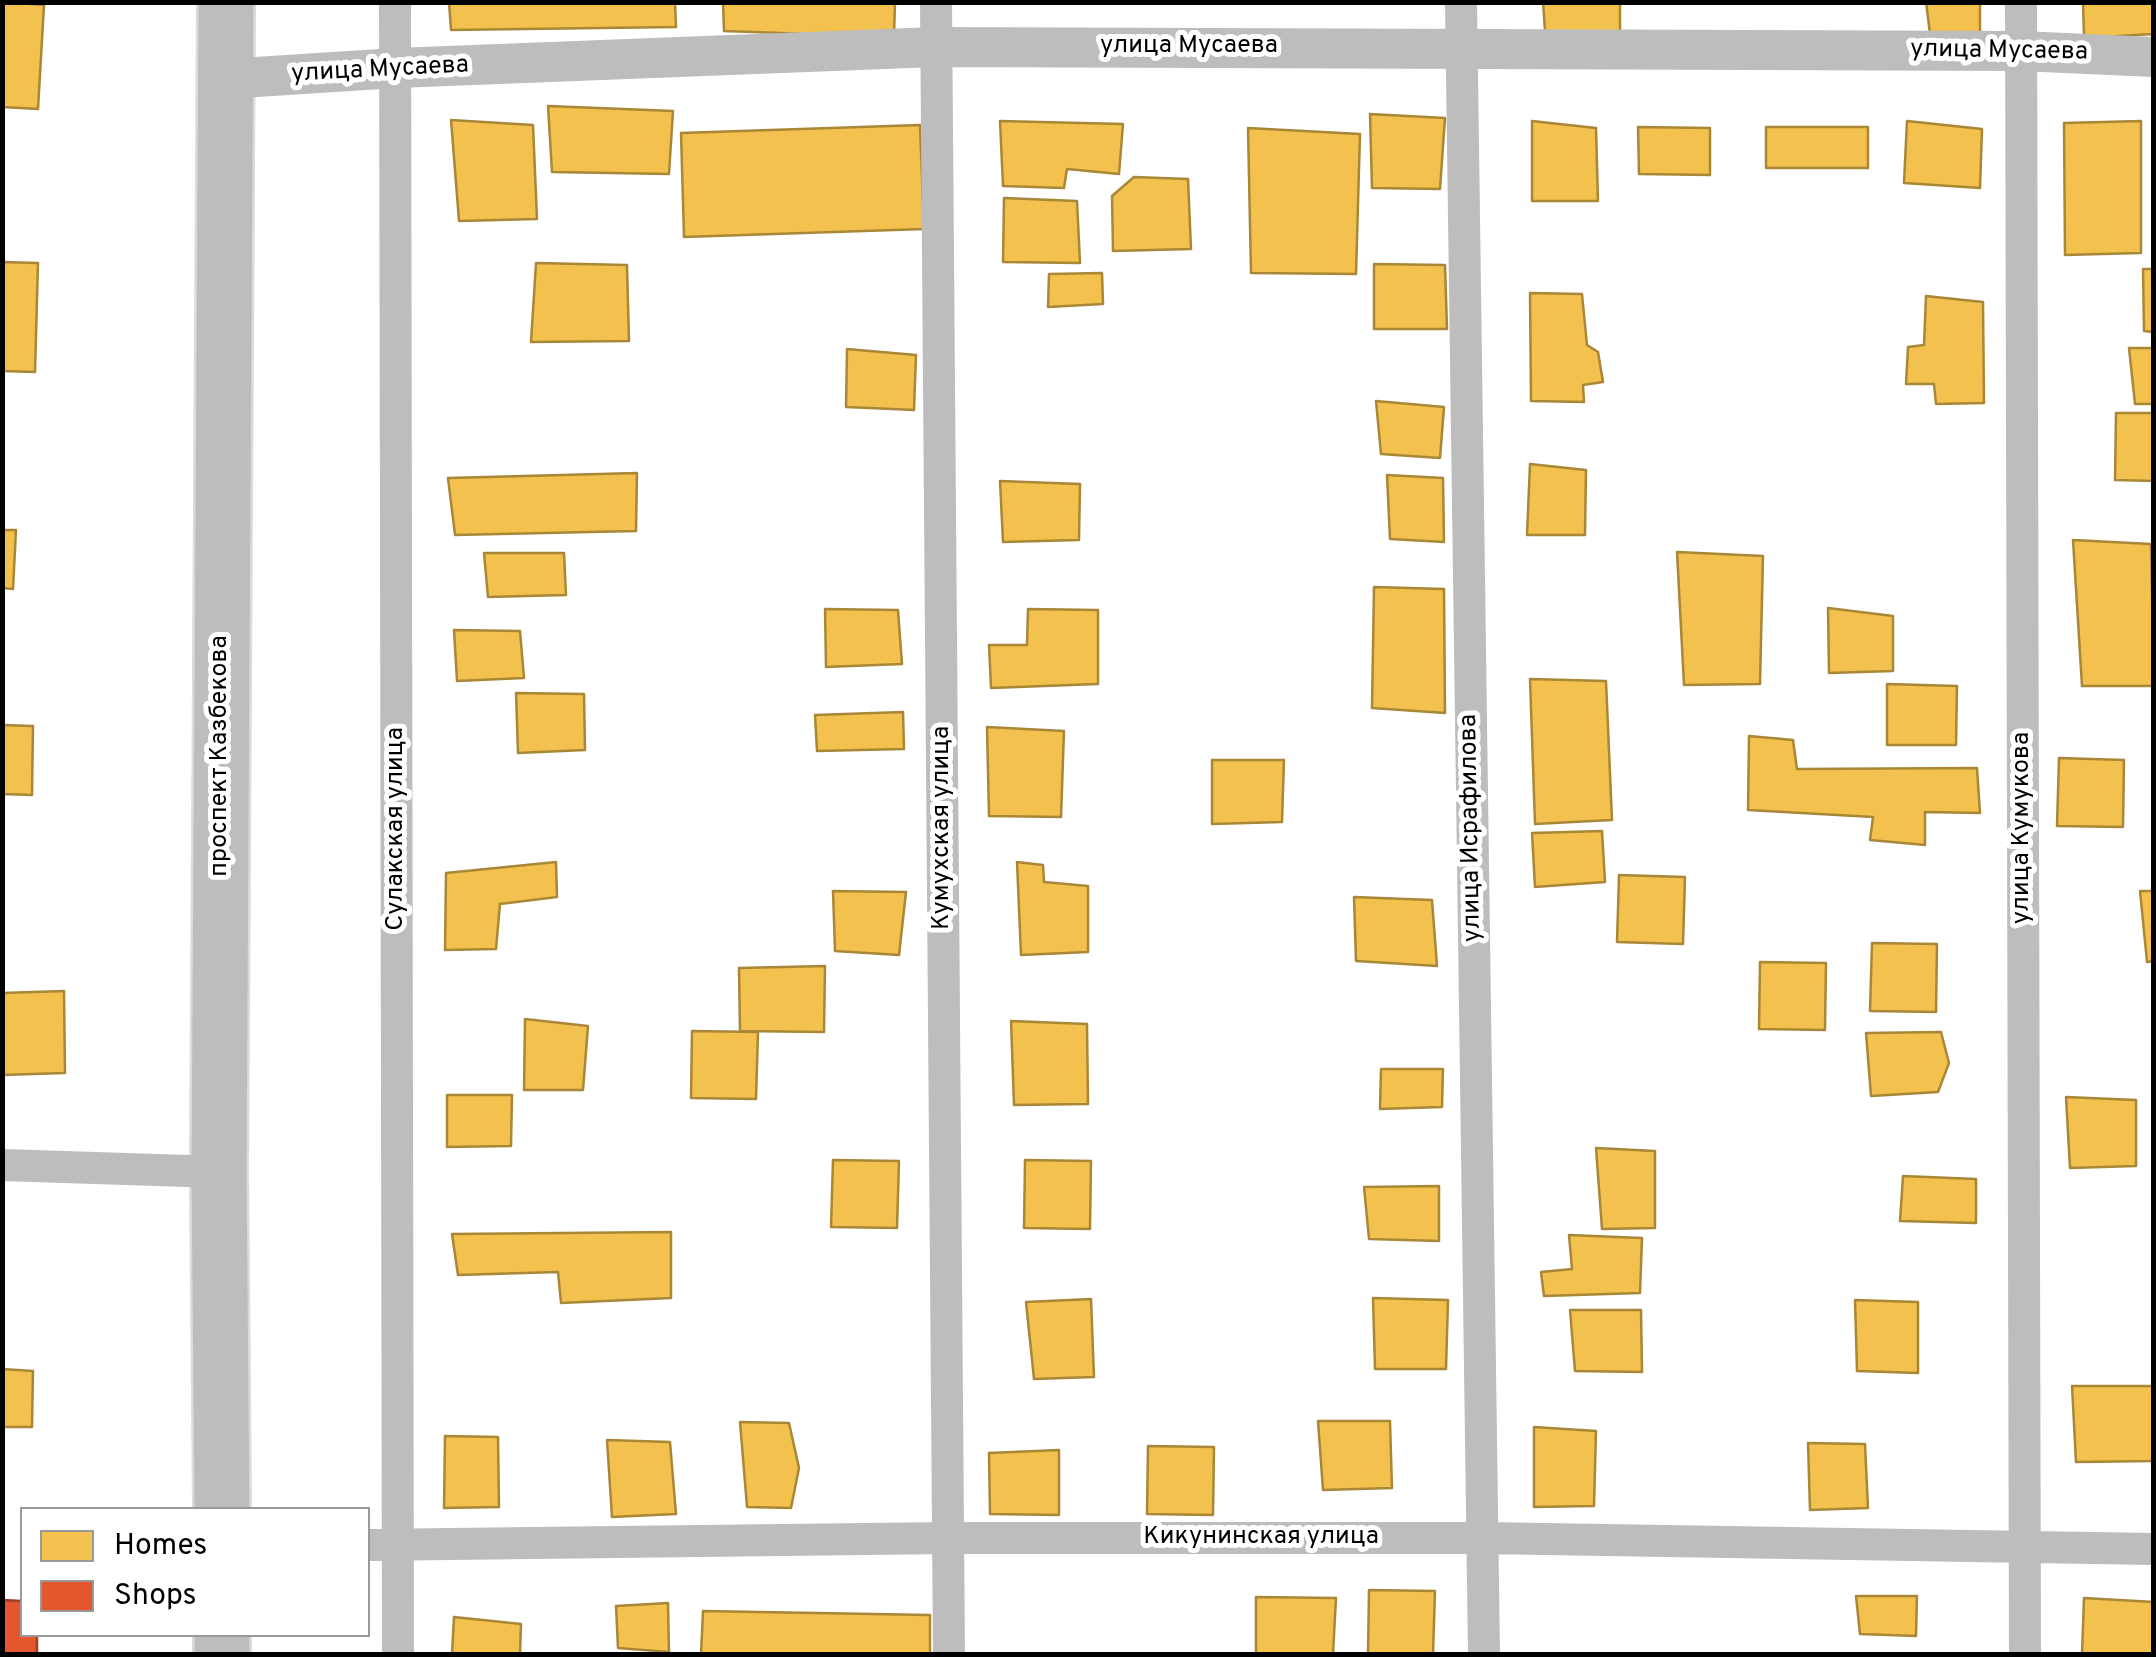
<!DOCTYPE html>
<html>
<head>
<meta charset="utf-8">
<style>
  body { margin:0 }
  #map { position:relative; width:2156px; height:1657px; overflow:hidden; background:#fff; font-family:Overpass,sans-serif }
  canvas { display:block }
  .frame { position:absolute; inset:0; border:5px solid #000; pointer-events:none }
  .legend { position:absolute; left:20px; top:1507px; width:350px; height:130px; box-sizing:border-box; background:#fff; border:2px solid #999; margin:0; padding:12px 18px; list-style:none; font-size:30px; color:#000 }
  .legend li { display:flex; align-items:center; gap:20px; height:50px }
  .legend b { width:50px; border:2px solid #999 }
</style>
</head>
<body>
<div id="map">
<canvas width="2156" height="1657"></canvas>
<div class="frame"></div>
<ul class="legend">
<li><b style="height:28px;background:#f2c14e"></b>Homes</li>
<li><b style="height:28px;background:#e4572e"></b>Shops</li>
</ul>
</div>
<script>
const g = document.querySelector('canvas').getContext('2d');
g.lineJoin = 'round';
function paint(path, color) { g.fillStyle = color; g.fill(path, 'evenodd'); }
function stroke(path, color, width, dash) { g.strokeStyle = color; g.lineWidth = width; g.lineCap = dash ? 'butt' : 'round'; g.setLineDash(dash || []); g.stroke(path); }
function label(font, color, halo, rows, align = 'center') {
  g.font = font + ' Overpass,sans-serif'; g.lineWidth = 10; g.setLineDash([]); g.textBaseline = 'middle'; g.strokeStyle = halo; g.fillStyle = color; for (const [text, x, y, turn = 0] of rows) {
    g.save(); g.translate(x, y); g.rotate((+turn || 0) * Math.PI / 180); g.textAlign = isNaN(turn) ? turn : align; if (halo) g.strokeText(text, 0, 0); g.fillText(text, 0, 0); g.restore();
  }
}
const homes = new Path2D(`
  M2 2 44 5 38 109 2 107Z
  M449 2H675L676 27 451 30Z
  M723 2H895L894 37 724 31Z
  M1543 2H1620V44L1546 45Z
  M1926 2H1980V38L1930 34Z
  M2083 2H2154V34L2084 38Z
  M548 106 673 111 669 174 552 172Z
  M1370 114 1445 118 1440 189 1372 188Z
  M451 120 533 125 537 219 459 221Z
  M1000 121 1123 124 1119 174 1067 169 1064 188 1003 186Z
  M1532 121 1596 128 1598 201H1532Z
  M1907 121 1982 129 1980 188 1904 183Z
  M2141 121V253L2065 255 2064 123Z
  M920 125 924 229 684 237 681 133Z
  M1638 127 1710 128V175L1639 174Z
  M1766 127H1868V168H1766Z
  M1248 128 1360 134 1356 274 1251 273Z
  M1134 177 1188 179 1191 249 1113 251 1112 196Z
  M1004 198 1077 201 1080 263 1003 262Z
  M2 262 38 263 35 372 2 371Z
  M536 263 627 265 629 341 531 342Z
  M1374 264 1445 265 1447 329H1374Z
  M2143 269H2154V332L2144 331Z
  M1102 273 1103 304 1048 307 1049 274Z
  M1530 293 1582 294 1587 345 1598 352 1603 382 1583 385 1584 402 1531 401Z
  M1926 296 1983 302 1984 403 1936 404 1934 384H1906L1908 347 1924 345Z
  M2129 348H2154V404H2135Z
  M847 349 916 355 914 410 846 407Z
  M1376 401 1444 407 1440 458 1381 454Z
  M2116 413H2154V481L2115 480Z
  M1530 464 1586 470 1585 535H1527Z
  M637 473 636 531 455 535 448 478Z
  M1387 475 1443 478 1444 542 1390 539Z
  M1000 481 1080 484 1079 540 1003 542Z
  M2 530H16L13 589 2 588Z
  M2073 540 2151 544 2154 686H2082Z
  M1677 552 1763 556 1760 684 1684 685Z
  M484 553H564L566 595 488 597Z
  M1374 587 1444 589 1445 713 1372 708Z
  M1828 608 1893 616V671L1829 673Z
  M825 609 898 610 902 664 826 667Z
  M1028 609 1098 610V684L991 688 989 645H1027Z
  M454 630 520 631 524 678 457 681Z
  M1530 679 1606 681 1612 820 1535 824Z
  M1887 684 1957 686 1956 745H1887Z
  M516 693 584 694 585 750 518 753Z
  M903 712 904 749 817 751 815 715Z
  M2 725 33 726 32 795 2 794Z
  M987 727 1064 731 1061 817 989 816Z
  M1749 736 1793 740 1797 769 1977 768 1980 813 1925 812V845L1870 840 1873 817 1748 810Z
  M2059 758 2124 760 2123 827 2057 826Z
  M1212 760H1284L1282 822 1212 824Z
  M1602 831 1605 882 1535 887 1532 833Z
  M556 862 557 897 500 904 496 949 445 950 446 873Z
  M1017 862 1043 865 1044 882 1088 886V952L1021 955Z
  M1619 875 1685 877 1683 944 1617 942Z
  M833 891 906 892 899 955 835 951Z
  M2140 891H2154V961L2147 962Z
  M1354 897 1432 900 1437 966 1356 961Z
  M1872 943 1937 944 1936 1012 1870 1011Z
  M1760 962 1826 963 1825 1030 1759 1029Z
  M825 966 824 1032 740 1031 739 968Z
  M64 991 65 1073 2 1075V993Z
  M525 1019 588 1026 583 1090H524Z
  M1011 1021 1087 1024 1088 1104 1014 1105Z
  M692 1031 758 1032 756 1099 691 1098Z
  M1941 1032 1949 1063 1938 1092 1871 1096 1866 1033Z
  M1381 1069H1443L1442 1107 1380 1109Z
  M447 1095H512L511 1146 447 1147Z
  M2066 1097 2136 1100V1166L2070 1168Z
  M1596 1148 1655 1151V1228L1602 1229Z
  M833 1160 899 1161 897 1228 831 1227Z
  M1025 1160 1091 1161 1090 1229 1024 1228Z
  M1903 1176 1976 1179V1223L1900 1221Z
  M1439 1186V1241L1369 1239 1364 1187Z
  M671 1232V1298L561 1303 558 1272 458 1275 452 1234Z
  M1569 1235 1642 1238 1640 1293 1544 1296 1541 1272 1572 1269Z
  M1373 1298 1448 1300 1446 1369H1375Z
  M1091 1299 1094 1377 1034 1379 1026 1302Z
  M1855 1300 1918 1302V1373L1857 1371Z
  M1570 1310H1641L1642 1372 1575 1371Z
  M2 1369 33 1371 32 1427H2Z
  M2072 1386H2154V1461L2076 1462Z
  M1318 1421H1390L1392 1488 1323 1490Z
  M740 1422 789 1423 799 1468 791 1508 747 1507Z
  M1534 1427 1596 1431 1594 1506 1534 1507Z
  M445 1436 498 1437 499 1507 444 1508Z
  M607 1440 670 1442 676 1514 612 1517Z
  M1808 1443 1865 1444 1868 1508 1810 1510Z
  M1148 1446 1214 1447 1213 1515 1147 1514Z
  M1059 1450V1515L990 1514 989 1453Z
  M1369 1590 1435 1591 1433 1654H1368Z
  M1856 1596H1917L1916 1636 1860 1634Z
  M1256 1597 1336 1598 1333 1654H1256Z
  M2084 1598 2154 1602V1654H2082Z
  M668 1603 669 1652 618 1648 616 1606Z
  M703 1611 930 1615V1654H701Z
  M454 1617 521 1624 520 1654H452Z`);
paint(homes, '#f2c14e');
stroke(homes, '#a98737', 2.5);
const shops = new Path2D(`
  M2 1600 22 1601V1634H37V1654H2Z`);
paint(shops, '#e4572e');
stroke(shops, '#a03d20', 2.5);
const trunk = new Path2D(`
  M222 1510 219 1172 226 2
  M222 1654V1634`);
stroke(trunk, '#dbdbdb', 60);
stroke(new Path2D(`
  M395 2 398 1654
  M936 2 949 1654
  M1461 2 1484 1654
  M2021 2 2025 1654
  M2 1165 219 1172
  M368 1545 949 1538H1483L2154 1549`), '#bdbdbd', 32);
stroke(new Path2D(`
  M225 79 396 68 936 47 2021 51 2154 57`), '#bdbdbd', 40);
stroke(trunk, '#bdbdbd', 55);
label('25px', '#000', '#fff', [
  ["улица Мусаева",1189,47],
  ["улица Мусаева",1999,52,1],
  ["улица Мусаева",380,71,-3],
  ["проспект Казбекова",221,756,-90],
  ["Кумухская улица",943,828,-90],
  ["улица Исрафилова",1472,828,-91],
  ["улица Кумукова",2023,828,-90],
  ["Сулакская улица",397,829,-90],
  ["Кикунинская улица",1261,1538]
]);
</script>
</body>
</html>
